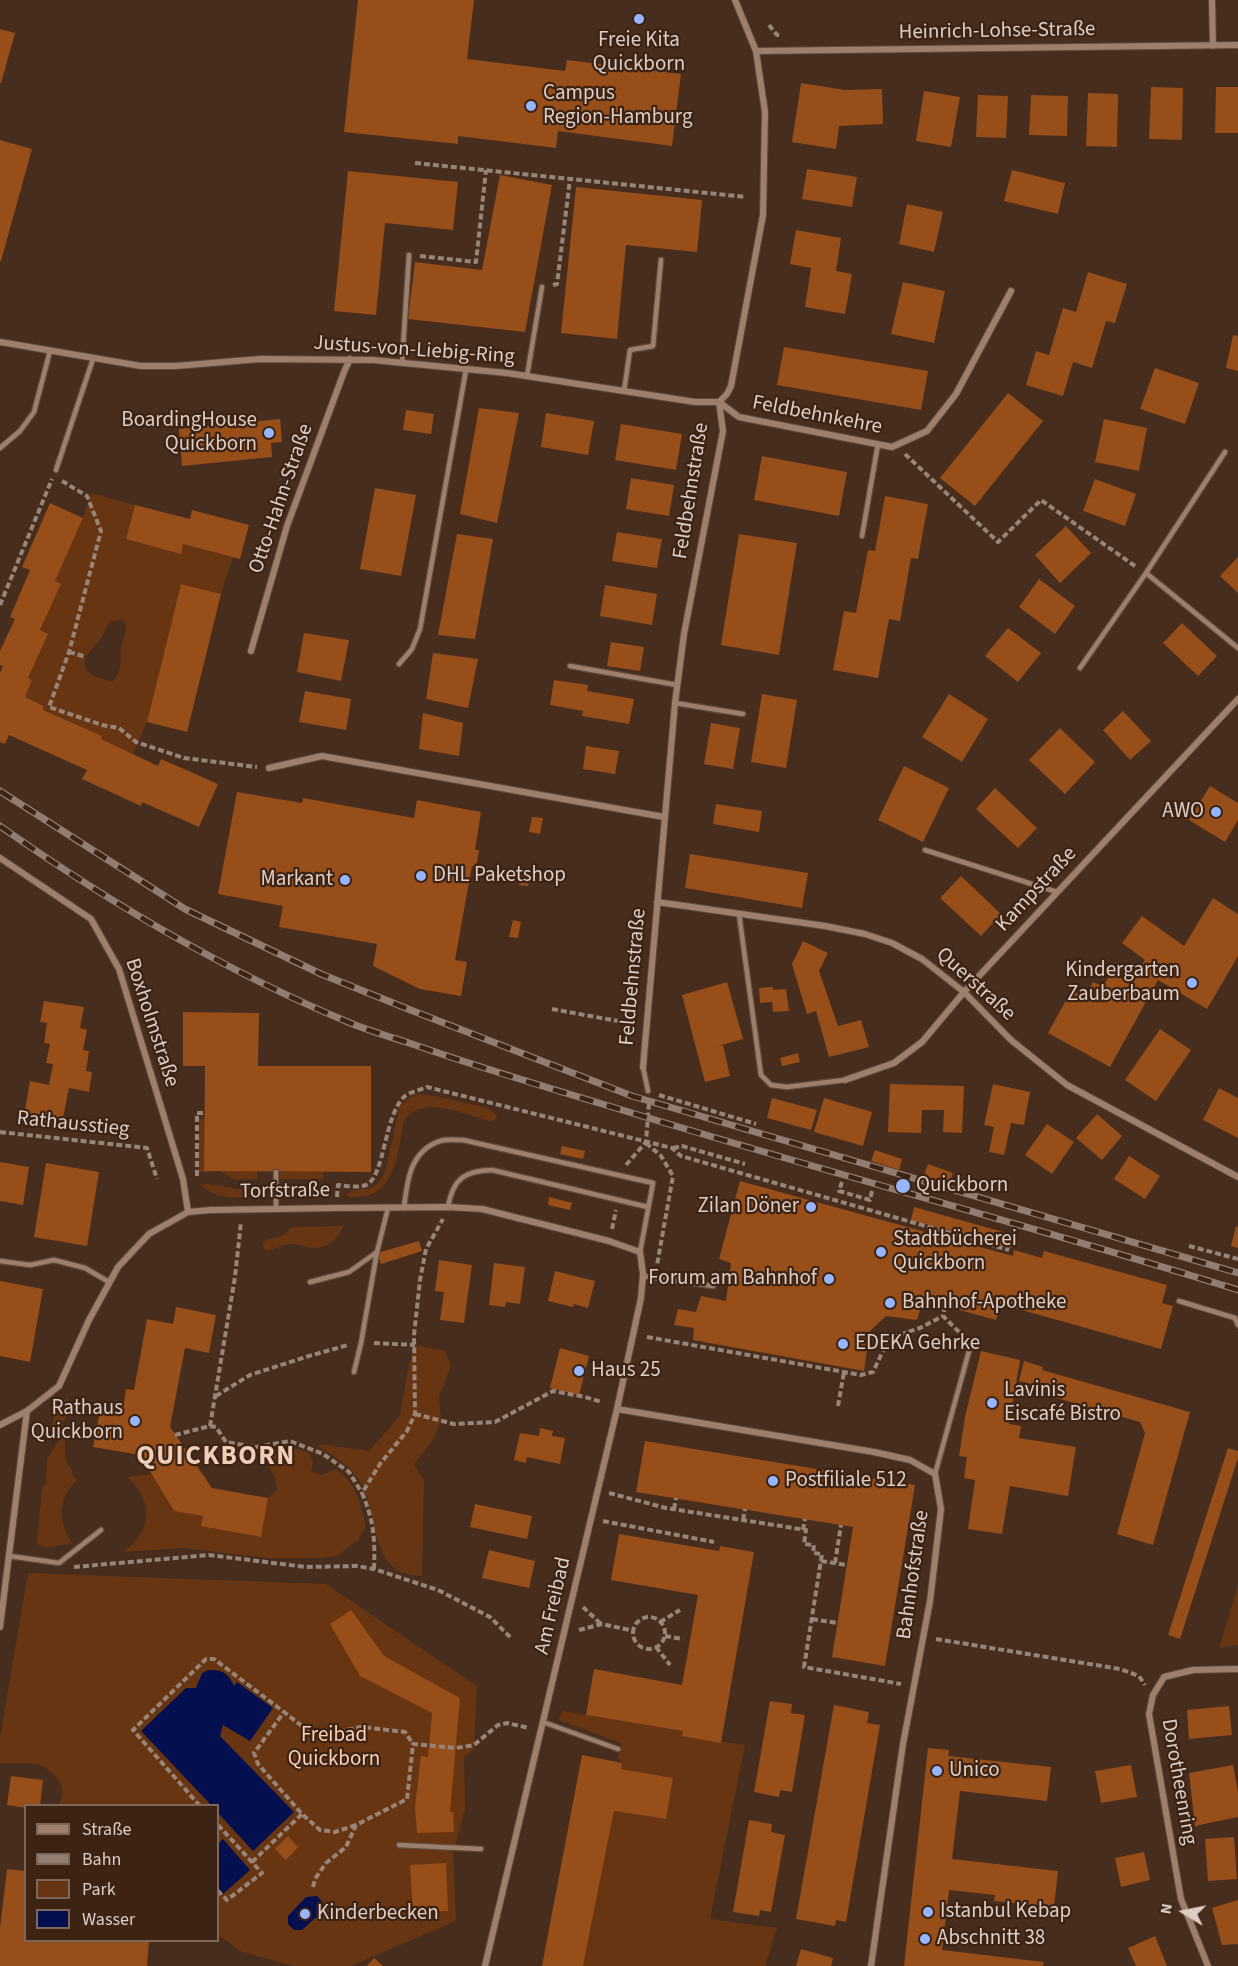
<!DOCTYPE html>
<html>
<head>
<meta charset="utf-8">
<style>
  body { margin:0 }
  #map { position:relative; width:1238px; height:1966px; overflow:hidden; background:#462d1e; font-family:"Source Sans 3",sans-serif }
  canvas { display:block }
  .legend { position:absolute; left:24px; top:1804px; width:195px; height:138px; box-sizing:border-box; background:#3c2314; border:2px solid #7d675a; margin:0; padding:8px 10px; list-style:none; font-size:18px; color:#decdc4 }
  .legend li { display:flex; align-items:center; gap:12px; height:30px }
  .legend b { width:30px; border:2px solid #7d675a }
  .north { position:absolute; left:1154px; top:1882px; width:60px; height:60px; -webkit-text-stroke:4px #3c2314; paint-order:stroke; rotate:280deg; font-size:16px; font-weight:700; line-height:24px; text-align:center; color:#decdc4 }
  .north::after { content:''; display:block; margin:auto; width:21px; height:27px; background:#decdc4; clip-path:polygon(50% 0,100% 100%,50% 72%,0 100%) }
</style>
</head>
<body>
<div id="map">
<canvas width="1238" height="1966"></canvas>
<ul class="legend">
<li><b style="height:8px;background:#9d7f6d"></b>Straße</li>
<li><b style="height:8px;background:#927d70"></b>Bahn</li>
<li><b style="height:16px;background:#683512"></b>Park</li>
<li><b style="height:16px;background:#040f4f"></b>Wasser</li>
</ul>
<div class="north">N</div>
</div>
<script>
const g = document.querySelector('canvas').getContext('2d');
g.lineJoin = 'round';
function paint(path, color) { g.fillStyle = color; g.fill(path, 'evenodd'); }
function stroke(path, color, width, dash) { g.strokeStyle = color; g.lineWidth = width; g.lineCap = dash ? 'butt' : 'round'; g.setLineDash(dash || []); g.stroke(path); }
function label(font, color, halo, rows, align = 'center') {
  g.font = font + ' "Source Sans 3",sans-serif'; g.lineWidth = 4.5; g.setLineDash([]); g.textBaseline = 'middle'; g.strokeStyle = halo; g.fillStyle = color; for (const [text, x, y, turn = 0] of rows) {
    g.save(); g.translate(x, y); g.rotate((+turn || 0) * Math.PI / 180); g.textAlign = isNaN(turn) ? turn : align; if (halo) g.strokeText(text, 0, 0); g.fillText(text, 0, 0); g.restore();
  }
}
paint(new Path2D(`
  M91 493 135 505 126 539 180 553 183 544 233 557 221 594 181 584 147 722 133 754 101 739V736L43 710 44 705 25 697 32 680 28 678 48 634 40 630 61 584 55 581 83 518ZM123 620C129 630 125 633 122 643 117 657 126 667 113 681 100 679 79 674 86 656 89 651 95 646 99 641 104 635 105 627 111 621Z
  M414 1094 434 1096 489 1108 497 1116 496 1119 490 1121C463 1115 423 1093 404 1121 396 1157 396 1201 348 1197L347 1194C363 1183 372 1198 385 1172L400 1105Z
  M199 1119H205L257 1166V1179L236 1180 220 1171 199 1172Z
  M280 1172H323L324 1179H280Z
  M200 1184C219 1184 235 1190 254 1191L248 1197C229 1198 214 1198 200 1184Z
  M343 1226C339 1239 328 1248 314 1248 307 1248 301 1245 295 1244 285 1243 275 1249 266 1251L263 1245 264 1241 284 1235 292 1227Z
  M415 1345 445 1351 451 1366 439 1397 441 1420 433 1440 414 1464 424 1481 422 1576C368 1575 380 1518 361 1483 352 1467 334 1456 319 1447V1444L369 1451 400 1416 408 1370Z
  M67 1398 72 1408 55 1434 52 1435 50 1432C53 1418 56 1409 67 1398Z
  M65 1430C66 1442 62 1461 72 1469V1474L77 1480C58 1498 57 1521 72 1543L47 1548 37 1544 42 1488 46 1484 47 1459Z
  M282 1447 295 1448 309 1453 313 1462 311 1471 322 1475 335 1469C357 1482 360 1504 366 1526L358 1540 337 1556 318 1558H267L183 1548 123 1552C153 1531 154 1501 127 1477L151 1474 174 1511 203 1516 201 1526 268 1498 277 1490 275 1477 267 1464 270 1454Z
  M28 1573 326 1584 477 1686 474 1749 464 1757 465 1809 453 1853 456 1921 351 1966H294L242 1952 218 1935V1806L58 1805C63 1799 64 1790 60 1783 46 1758 25 1764 0 1763V1738Z
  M1238 1586V1645L1219 1648Z
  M562 1711 683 1731V1736L745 1745 710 1919 777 1928 765 1966H583L614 1811 666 1819 673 1778 621 1769 622 1763 618 1757 621 1743 559 1720Z`), '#683512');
paint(new Path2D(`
  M209 1670C223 1669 229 1674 234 1686L237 1682 273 1708 250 1741 223 1725 220 1736 294 1812 253 1851 218 1813V1806L211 1805 141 1731 186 1688H196L202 1673Z
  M223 1839 250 1870 223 1894 218 1888V1844Z
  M317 1896 323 1903V1911L302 1930H294L288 1924V1916L306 1897Z`), '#040f4f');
paint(new Path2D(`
  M358 0H474L467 59 565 71 567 60 681 74 672 146 558 131 556 148 458 136V144L344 132Z
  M0 29 15 33 1 83H0Z
  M801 83 845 90 882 89 883 124 839 126 836 149 792 142Z
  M1151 87 1183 88 1182 140 1149 139Z
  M1216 87H1238V133H1215Z
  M924 91 960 97 951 147 916 141Z
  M1088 93 1118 94 1117 147 1086 146Z
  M978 95 1008 96 1006 138 976 137Z
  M1031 95 1068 96 1067 136 1029 135Z
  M0 140 32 149 1 261H0Z
  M807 169 857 177 852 207 802 199Z
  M1012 170 1065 183 1058 214 1004 201Z
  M348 171 458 182 453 230 385 223 376 315 334 311Z
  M500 175 552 185 525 332 408 319 415 262 482 270Z
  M576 187 702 200 697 252 626 245 617 339 561 333Z
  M907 204 943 212 934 252 899 244Z
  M796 230 841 238 836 271 852 274 845 314 805 307 811 268 790 264Z
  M1088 272 1127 284 1115 323 1106 321 1092 368 1073 362 1063 396 1026 385 1036 351 1049 355 1063 308 1076 312Z
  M903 282 945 291 934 343 891 334Z
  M1233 335 1238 336V371L1226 368Z
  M784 347 928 371 921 410 777 385Z
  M1155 368 1199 383 1185 424 1140 409Z
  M1008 393 1043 421 975 506 940 478Z
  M479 408 519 413 497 523 460 514Z
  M406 410 434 414 431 434 403 430Z
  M546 413 594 421 588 455 541 447Z
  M280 419 282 442 271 443 272 457 182 466 179 429Z
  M1104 419 1147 428 1139 471 1095 462Z
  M621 424 682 434 676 470 615 460Z
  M762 456 847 472 839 516 754 500Z
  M631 478 674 485 669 516 626 509Z
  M1095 479 1136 494 1125 526 1083 511Z
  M375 488 416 495 401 576 360 569Z
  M885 496 928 504 918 559 911 558 900 621 889 619 878 678 833 670 844 611 856 613 868 550 875 551Z
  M50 503 83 518 55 581 61 584 40 630 48 634 28 678 32 680 25 697 44 706 43 710 102 736 101 739 158 766 161 759 218 784 199 827 142 802 141 806 82 779 87 770 9 735 5 744 0 742V673L3 666 0 665V651L15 619 10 617 30 570 22 567Z
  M135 505 190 519 192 510 249 525 240 559 183 544 181 554 126 539Z
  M1066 526 1091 553 1060 583 1035 555Z
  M617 532 662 539 657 568 612 561Z
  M457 534 493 539 475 639 438 635Z
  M739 534 797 543 779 655 721 645Z
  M1238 557V593L1220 576Z
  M1039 579 1075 606 1055 634 1019 607Z
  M181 584 221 594 187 732 147 722Z
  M605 585 657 594 652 625 600 616Z
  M1182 623 1217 656 1198 676 1163 643Z
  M1008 628 1041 653 1018 682 985 656Z
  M304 633 349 640 341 681 297 672Z
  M611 642 644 647 640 671 607 666Z
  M433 653 478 659 468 708 426 699Z
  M554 680 588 685 587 691 634 699 629 724 582 716 583 711 550 705Z
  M305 691 351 699 346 730 299 722Z
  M762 694 797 700 786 768 751 762Z
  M949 694 988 719 962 762 922 737Z
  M1123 711 1151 741 1130 760 1103 730Z
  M423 713 463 723 459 756 419 749Z
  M711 723 740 728 733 769 704 764Z
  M1060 728 1095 762 1065 794 1029 760Z
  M586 746 619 751 615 774 583 769Z
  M904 766 949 788 923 842 878 820Z
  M1210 786 1238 803V820L1225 842 1189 820Z
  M995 788 1037 828 1018 848 976 809Z
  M237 792 302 803 303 798 414 818 417 800 481 812 475 850H479L476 867 472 866 455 960 467 962 461 996 420 989 373 966 377 944 279 927 283 906 218 894Z
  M716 804 762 811 759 832 713 824Z
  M532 817 543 818 540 834 529 832Z
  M690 854 808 873 802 908 685 888Z
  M522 868 531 870 528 886 519 885Z
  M961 876 1001 914 981 936 940 898Z
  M1213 898 1238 914V956L1207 1009 1158 980 1110 1067 1048 1033 1071 991 1085 996 1093 982 1103 986 1111 973 1130 983 1145 960 1122 943 1142 916 1184 946Z
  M513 920 521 922 518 938 509 937Z
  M803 941 828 953 819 971 838 1026 861 1020 869 1047 829 1057 816 1011 807 1014 792 964Z
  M727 982 743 1039 715 1047 723 1045 730 1076 705 1082 682 995Z
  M772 987 774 990 786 989 789 1011 773 1012 772 1002 760 1003 759 988Z
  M44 1001 84 1007 80 1028 87 1030 83 1050 89 1051 86 1071 92 1072 89 1092 69 1088 61 1128 23 1122 30 1081 49 1085 53 1064 46 1063 50 1044 44 1043 47 1023 40 1022Z
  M183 1012 259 1013 258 1066H371V1172L204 1171 205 1066H183Z
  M1160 1029 1191 1050 1156 1101 1125 1080Z
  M798 1053 800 1062 782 1066 780 1058Z
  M890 1084 964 1086 962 1133 943 1132 944 1110H922L921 1133 888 1132Z
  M993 1084 1030 1092 1024 1125 1011 1123 1004 1155 989 1152 994 1127 984 1125Z
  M1219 1088 1238 1098V1138L1203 1120Z
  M772 1098 817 1110 811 1130 767 1118Z
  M824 1098 872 1112 863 1146 814 1132Z
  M1097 1114 1122 1136 1102 1160 1076 1138Z
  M1047 1124 1074 1142 1052 1174 1025 1155Z
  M562 1146 585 1151 583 1159 560 1154Z
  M875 1150 902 1159 899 1170 871 1161Z
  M1129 1156 1160 1176 1145 1199 1114 1179Z
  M0 1162 29 1167 23 1205 0 1201Z
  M46 1163 99 1172 87 1246 34 1237Z
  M928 1164 953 1173 949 1185 924 1176Z
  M740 1181 1013 1256 1014 1250 1042 1258 1044 1251 1167 1285 1162 1303 1173 1306 1161 1349 1000 1304 996 1320 923 1300 917 1320 886 1316 870 1331 864 1371 693 1340 694 1328 674 1325 678 1309 696 1312 701 1296 726 1301 731 1263 719 1259Z
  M549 1197 572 1203 570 1210 548 1205Z
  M914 1207 1014 1235 1011 1248 911 1220Z
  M1236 1226 1238 1227V1248L1231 1246Z
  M419 1241 422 1251 381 1264 377 1253Z
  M439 1260 472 1265 464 1323 440 1320 444 1292 435 1291Z
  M494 1263 525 1267 520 1304 506 1302 505 1307 489 1305Z
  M555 1271 595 1281 588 1308 574 1304 573 1307 548 1301Z
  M0 1281 43 1289 30 1362 0 1356Z
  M176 1307 216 1315 209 1353 185 1348 170 1427 212 1488 268 1498 261 1537 201 1526 203 1516 174 1511 140 1455 93 1447 100 1411 122 1415 126 1389 134 1390 147 1319 173 1324Z
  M560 1348 589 1356 579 1395 550 1388Z
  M981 1351 1020 1360 1009 1424 1021 1426 1019 1438 1076 1447 1068 1496 1010 1486 1002 1534 968 1529 975 1480 964 1478 967 1457 959 1456 965 1417Z
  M1024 1361 1043 1367 1042 1370 1190 1412 1153 1545 1117 1534 1145 1433 1140 1422 1036 1392 1038 1386 1019 1381Z
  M540 1428 553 1431 552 1436 565 1438 560 1464 527 1457 526 1463 514 1460 520 1433 539 1436Z
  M645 1441 915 1485 885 1666 832 1657 853 1527 636 1492Z
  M1228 1448 1238 1451V1458L1180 1639 1168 1635Z
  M475 1504 532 1516 527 1539 470 1527Z
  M619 1534 719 1551 720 1546 754 1552 721 1743 682 1736 683 1731 586 1715 594 1669 682 1685 698 1595 611 1580Z
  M489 1550 535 1561 529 1588 482 1578Z
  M351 1610 384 1656 460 1698 450 1812H453L454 1832 417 1833 415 1807 421 1756 428 1757 432 1713 360 1676 330 1624Z
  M770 1701 792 1704 791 1713 805 1715 792 1792 780 1790 779 1797 754 1792Z
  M834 1705 869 1712 867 1723 880 1725 846 1922 836 1920 835 1926 796 1919Z
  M1229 1706 1232 1735 1189 1739 1187 1710Z
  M928 1748 949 1750 948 1756 1051 1767 1047 1801 960 1791 952 1859 1058 1871 1054 1907 994 1901 995 1895 949 1890 942 1950 1044 1962 1043 1966H904Z
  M582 1755 622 1763 621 1769 673 1778 666 1819 614 1811 583 1966H542Z
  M1131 1765 1137 1797 1101 1803 1095 1771Z
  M1233 1765 1238 1792V1817L1195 1826 1189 1773Z
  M11 1776 43 1780 40 1806H26V1808L7 1805Z
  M749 1820 772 1824 771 1832 785 1835 771 1912 760 1910 759 1916 733 1912Z
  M288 1836 298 1847 286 1860 275 1849Z
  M1234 1837 1237 1879 1208 1881 1205 1839Z
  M1144 1852 1150 1880 1121 1887 1115 1858Z
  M446 1863 448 1911 413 1913 410 1865Z
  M7 1869 26 1871V1941H149L147 1966H0V1928Z
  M1238 1900V1944L1222 1945 1212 1908Z
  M1155 1936 1167 1966H1136L1128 1948Z
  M801 1949 833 1958 831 1966H796Z
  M374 1958 383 1966H367Z`), '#974e19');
const service = new Path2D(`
  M402 363 409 255
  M527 376 542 287
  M624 391 630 350 653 346 661 260
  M0 448 20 431 34 412 50 351
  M56 470 93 359
  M862 536 878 444
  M1146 573 1225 452
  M399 664 412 649 420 629 466 370
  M570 666 677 685
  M1080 668 1146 573 1238 648
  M675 703 743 714
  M925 850 1057 892
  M739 914 761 1075 771 1085 787 1087 845 1080
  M643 1067 648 1091
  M448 1207C453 1179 464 1171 492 1170L648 1207
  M404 1208C407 1181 410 1151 440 1141 447 1139 456 1140 463 1140L653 1183 640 1252
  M276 1209V1172
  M0 1261 30 1265 54 1260 85 1268 109 1282
  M643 1276 713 1286
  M310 1282 349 1272 377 1252
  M1179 1301 1235 1318 1238 1325
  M354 1372 361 1343 377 1252 388 1208
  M935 1474 971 1344
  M9 1556 59 1563 101 1530
  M543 1722 618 1749
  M399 1845 481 1849`);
const minor = new Path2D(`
  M1212 0 1213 46
  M756 51 1238 45
  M0 342 141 366H176L260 359 373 360 507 373 695 402H719
  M719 402 727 394 731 386 763 215 765 112 756 51 735 0
  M719 402 739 417 892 447 927 431 956 394 1011 291
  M251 651 287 526 344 372 350 359
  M269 768 322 756 664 817
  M0 858 91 919 119 969 183 1179 188 1212
  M657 902 825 926 865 934 892 943 922 959 964 992 1011 1040 1067 1085 1238 1177
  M643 1067 675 703 684 634 723 431 719 402
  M845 1080 894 1063 922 1042 964 992 1238 699
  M617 1409 874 1452 910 1460 935 1474 941 1509 930 1601 903 1744 871 1966
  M0 1425 27 1411 59 1386 89 1320 118 1267 149 1234 188 1212 211 1210 337 1208 448 1207 482 1209 609 1241 640 1252 643 1274 641 1298 617 1409 485 1966
  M0 1627 27 1411
  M1208 1966 1181 1899 1149 1714 1153 1695 1164 1677 1193 1670 1238 1669`);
stroke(service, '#5e493b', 7);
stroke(minor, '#5e493b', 8);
stroke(new Path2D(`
  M769 25 777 35H782
  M415 163 746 197
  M420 256 476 262 486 170
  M553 285 557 284 570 179
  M905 454 998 542 1041 500 1135 566
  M62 481 87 496 101 531 69 652 49 707 102 725 119 728 136 742 184 758 257 767
  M0 605 52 479
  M69 652 86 657
  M552 1009 634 1024
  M659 1095 756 1124
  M0 1132 147 1148 157 1179
  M646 1143 661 1156 673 1176 657 1265
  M673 1148 682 1146 745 1164
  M626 1165 646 1142 649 1102
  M197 1176V1113H205
  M842 1182 839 1191 870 1200 872 1191
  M337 1197 338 1185C347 1186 357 1188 366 1185 385 1177 384 1114 405 1096 410 1092 420 1090 427 1087L672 1148 681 1156 1009 1250
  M612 1229 616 1210
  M1189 1246 1238 1259
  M945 1306 943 1316 963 1336
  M647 1337 861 1375 873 1372 889 1338 920 1328 943 1316
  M374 1343 415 1345
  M216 1396 250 1375 309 1356 348 1345
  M838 1406 844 1372
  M415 1414 454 1424 495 1422 553 1391 585 1397 602 1402
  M210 1426 235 1277 241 1222
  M175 1435 210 1426 216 1427 226 1442 255 1447 290 1441 323 1454 349 1472 362 1493
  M609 1493 666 1508 806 1530 804 1544 814 1545 813 1553 822 1554 804 1667 901 1684
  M674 1509 676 1498
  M743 1520 745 1509
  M603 1521 714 1542
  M803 1530 805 1519
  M821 1561 847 1565
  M835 1563 841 1525
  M74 1567 209 1555 306 1567 357 1566 374 1569 438 1590 490 1617 512 1639
  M374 1569C375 1539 374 1521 362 1493L380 1464 407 1431 415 1414 414 1335 420 1280 426 1249 443 1219
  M583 1607 601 1624
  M633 1633a16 16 0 1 1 32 0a16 16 0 1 1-32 0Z
  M812 1619 837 1623
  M660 1622 680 1610
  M579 1630 602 1624 634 1631
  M665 1636 683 1639
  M936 1639 1120 1669 1139 1676 1145 1685
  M656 1647 670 1665
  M200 1806 133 1730 206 1659H214L284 1712
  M218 1825 262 1873 227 1900 218 1891
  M356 1825 335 1832 320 1830 302 1814 258 1764 254 1753 284 1712 307 1730 325 1734 362 1727 405 1732 413 1744
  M252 1862 302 1814
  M313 1887 315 1879 326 1863 346 1847 356 1825 407 1799 413 1744 456 1748 474 1745 498 1725 507 1723 529 1728`), '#998478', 4, [6, 3]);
stroke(service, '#9d7f6d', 4.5);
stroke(minor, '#9d7f6d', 6);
const rail = new Path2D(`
  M0 791 185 909 321 974 408 1009 632 1096 1238 1273
  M0 826C110 903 225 971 348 1022 371 1032 395 1038 418 1046 481 1068 545 1087 609 1106 818 1170 1029 1225 1238 1290`);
stroke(rail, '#927d70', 7);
stroke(rail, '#3c2314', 4.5, [14]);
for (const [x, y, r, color] of [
  [639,19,6,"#97b6fd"],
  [531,106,6,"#97b6fd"],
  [269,433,6,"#97b6fd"],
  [1216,812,6,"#97b6fd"],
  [421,876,6,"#97b6fd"],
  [345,880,6,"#97b6fd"],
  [1192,983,6,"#97b6fd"],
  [903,1186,8,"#97b6fd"],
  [811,1207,6,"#97b6fd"],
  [881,1252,6,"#97b6fd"],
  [829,1279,6,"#97b6fd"],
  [890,1303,6,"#97b6fd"],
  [843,1344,6,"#97b6fd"],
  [579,1371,6,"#97b6fd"],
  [992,1403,6,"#97b6fd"],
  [135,1421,6,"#97b6fd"],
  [773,1481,6,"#97b6fd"],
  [937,1771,6,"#97b6fd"],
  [928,1912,6,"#97b6fd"],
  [305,1914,6,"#97b6fd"],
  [925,1939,6,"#97b6fd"]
]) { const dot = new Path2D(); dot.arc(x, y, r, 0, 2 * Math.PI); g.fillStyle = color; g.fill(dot); stroke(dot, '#3c2314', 2); }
label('21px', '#decdc4', '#3c2314', [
  ["Heinrich-Lohse-Straße",997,32,-1],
  ["Justus-von-Liebig-Ring",414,351,4],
  ["Feldbehnkehre",817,416,11],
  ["Feldbehnstraße",692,491,-81],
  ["Otto-Hahn-Straße",282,499,-71],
  ["Kampstraße",1037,890,-47],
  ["Feldbehnstraße",634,977,-85],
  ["Querstraße",975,985,42],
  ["Boxholmstraße",151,1023,72],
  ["Rathausstieg",73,1125,6],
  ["Torfstraße",285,1192,-1],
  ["Bahnhofstraße",914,1575,-82],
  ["Am Freibad",554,1606,-77],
  ["Dorotheenring",1178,1782,80]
]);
label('21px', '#decdc4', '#3c2314', [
  ["Freie Kita",639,41,"center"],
  ["Quickborn",639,65,"center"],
  ["Campus",543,94],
  ["Region-Hamburg",543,118],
  ["BoardingHouse",257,421,"right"],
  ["Quickborn",257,445,"right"],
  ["AWO",1204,812,"right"],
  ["DHL Paketshop",433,876],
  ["Markant",333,880,"right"],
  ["Kindergarten",1180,971,"right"],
  ["Zauberbaum",1180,995,"right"],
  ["Quickborn",916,1186],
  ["Zilan Döner",799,1207,"right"],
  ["Stadtbücherei",893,1240],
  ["Quickborn",893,1264],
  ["Forum am Bahnhof",817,1279,"right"],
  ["Bahnhof-Apotheke",902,1303],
  ["EDEKA Gehrke",855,1344],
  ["Haus 25",591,1371],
  ["Lavinis",1004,1391],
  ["Eiscafé Bistro",1004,1415],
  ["Rathaus",123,1409,"right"],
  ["Quickborn",123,1433,"right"],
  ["Postfiliale 512",785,1481],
  ["Unico",949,1771],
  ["Istanbul Kebap",940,1912],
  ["Kinderbecken",317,1914],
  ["Abschnitt 38",937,1939]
], 'left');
label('21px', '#fad0b7', '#3c2314', [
  ["Freibad",334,1736],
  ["Quickborn",334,1760]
]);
g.letterSpacing = '1.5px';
label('bold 27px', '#eecdba', '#3c2314', [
  ["QUICKBORN",216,1458]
]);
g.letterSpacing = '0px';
</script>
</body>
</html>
